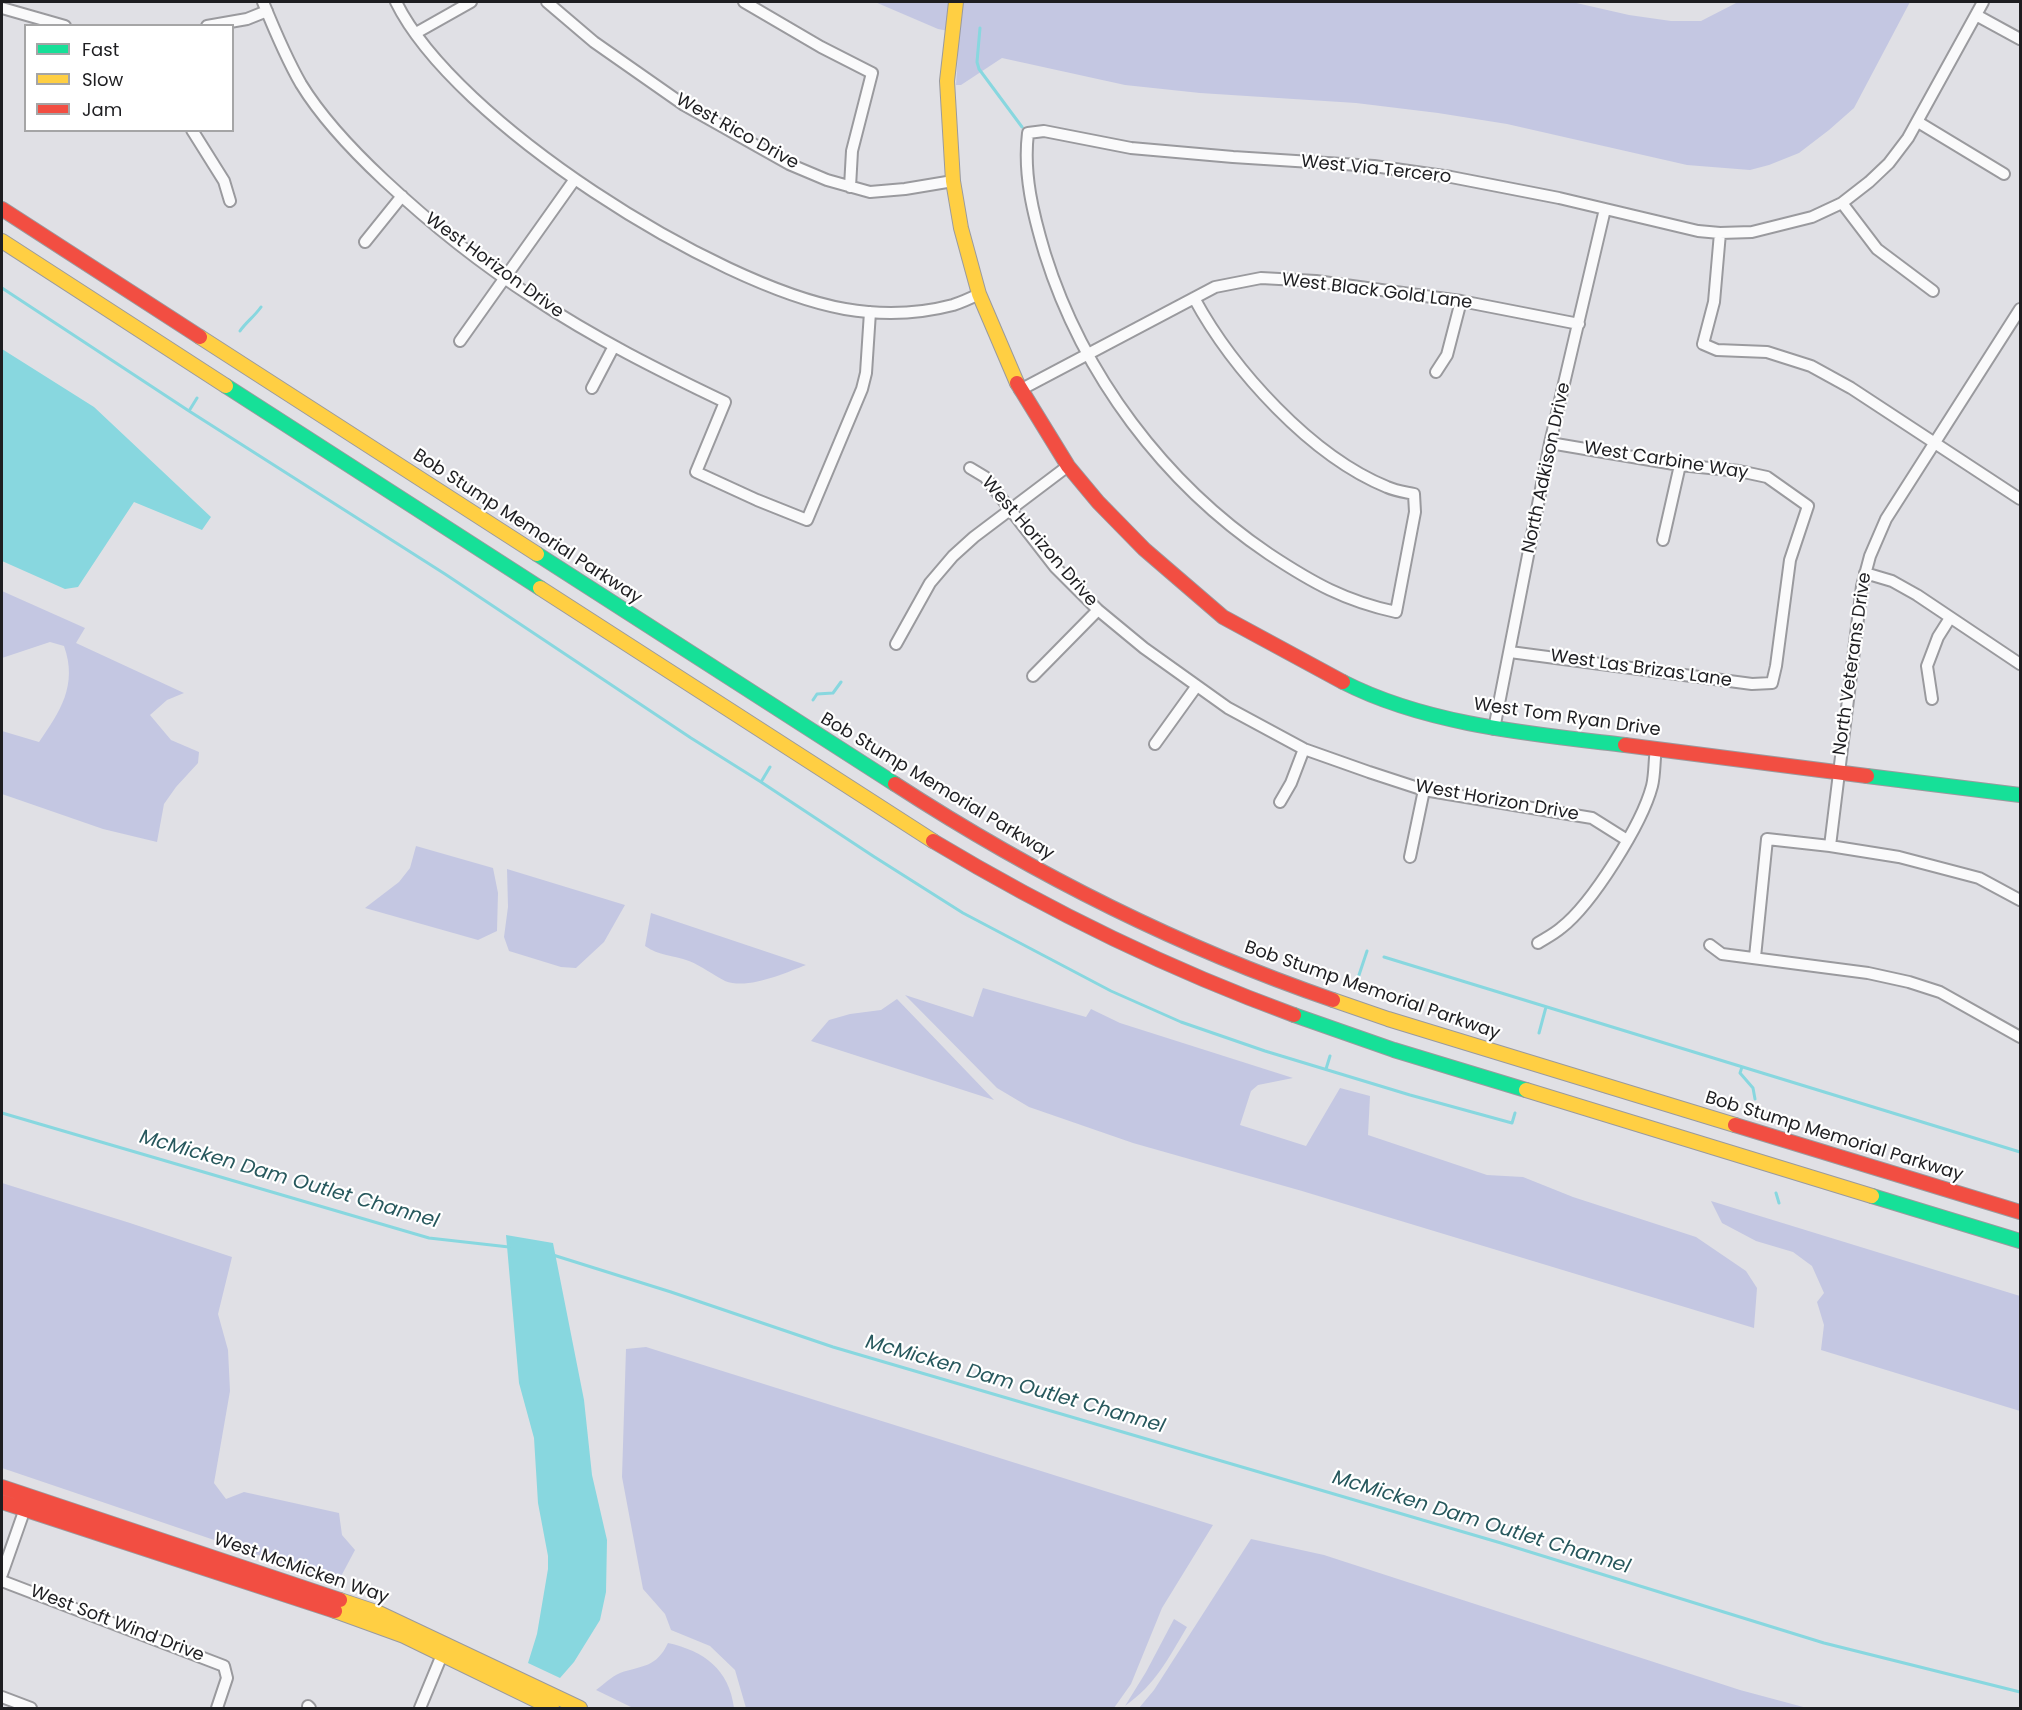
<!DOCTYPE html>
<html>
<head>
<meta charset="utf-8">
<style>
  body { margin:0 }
  #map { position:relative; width:2022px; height:1710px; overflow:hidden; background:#e0e0e5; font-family:Poppins,sans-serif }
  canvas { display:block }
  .frame { position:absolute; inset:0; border:3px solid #1e1e21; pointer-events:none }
  .legend { position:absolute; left:24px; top:24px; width:210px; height:108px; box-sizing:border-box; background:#fff; border:2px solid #a5a5a6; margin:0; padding:8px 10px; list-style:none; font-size:18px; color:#1e1e21 }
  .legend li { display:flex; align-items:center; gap:12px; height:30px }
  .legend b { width:30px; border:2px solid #a5a5a6 }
</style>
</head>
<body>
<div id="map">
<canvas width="2022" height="1710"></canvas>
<div class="frame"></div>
<ul class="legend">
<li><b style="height:8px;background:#16e098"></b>Fast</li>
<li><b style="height:8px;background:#ffcf43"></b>Slow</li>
<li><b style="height:8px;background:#f24e42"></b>Jam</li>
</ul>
</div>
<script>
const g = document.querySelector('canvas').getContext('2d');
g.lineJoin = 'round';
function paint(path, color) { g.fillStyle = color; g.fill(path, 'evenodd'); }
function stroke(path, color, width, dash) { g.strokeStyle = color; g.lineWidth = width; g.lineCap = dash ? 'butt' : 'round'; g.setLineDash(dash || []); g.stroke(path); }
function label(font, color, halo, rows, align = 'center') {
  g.font = font + ' Poppins,sans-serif'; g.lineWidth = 4.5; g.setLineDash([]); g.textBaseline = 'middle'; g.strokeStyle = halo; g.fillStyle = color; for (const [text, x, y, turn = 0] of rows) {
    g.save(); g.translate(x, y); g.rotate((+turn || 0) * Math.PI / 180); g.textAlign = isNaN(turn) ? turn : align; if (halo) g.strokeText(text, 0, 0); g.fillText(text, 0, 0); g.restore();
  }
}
paint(new Path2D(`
  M875 2H1572L1629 15 1671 21H1701L1738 2H1910L1854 108 1829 130 1799 153 1769 165 1750 170 1687 165 1507 124 1438 113 1356 103 1200 93 1125 85 1002 58 961 85H956L959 33 938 29Z
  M2 591 85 628 76 643 184 693 167 700 150 715 171 740 199 752 198 763 176 787 164 804 157 842 103 829 2 794V731L39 742C60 712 78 685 64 646L50 642 2 658Z
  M416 846 493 868 498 893 497 931 478 940 365 908 399 882 410 868Z
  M507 869 625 905 604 942 576 968 561 967 509 951 504 937 508 907Z
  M651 913 806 965C785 973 748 990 725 981 713 975 702 966 689 961 673 955 659 956 645 946Z
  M983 988 1086 1017 1091 1009 1120 1023 1293 1078 1258 1085 1251 1091 1240 1125 1306 1146 1340 1088 1370 1096 1368 1135 1487 1175 1523 1177 1573 1197 1696 1237 1746 1271 1757 1288 1754 1328 1302 1191 1133 1143 1029 1107 997 1088 905 995 973 1017Z
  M897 999 994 1100 811 1041 829 1020 850 1014 881 1010Z
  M2 1183 130 1223 232 1257 218 1314 228 1350 230 1391 214 1483 226 1499 244 1492 339 1513 342 1535 355 1550 338 1582 2 1468Z
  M1711 1201 2020 1296V1411L1821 1350 1824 1325 1817 1302 1824 1293 1812 1266 1793 1252 1756 1241 1722 1223Z
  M646 1347 1213 1525 1162 1608 1131 1684 1114 1708H746L735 1670 710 1646 671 1630 665 1614 643 1589 622 1477 626 1349Z
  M1251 1539 1324 1555 1740 1690 1807 1708H1139L1154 1690Z
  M1174 1619 1187 1627C1168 1659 1156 1684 1125 1706L1146 1672Z
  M668 1643C704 1651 729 1669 734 1708H633L596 1690C603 1685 612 1676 620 1673 643 1665 656 1668 668 1643Z`), '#c4c7e2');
paint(new Path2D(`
  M2 349 94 407 211 517 202 530 134 502 78 587 65 589 2 561Z
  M506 1235 553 1243 584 1400 592 1475 607 1540 606 1592 600 1620 574 1662 560 1678 528 1663 537 1634 548 1569V1556L538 1503 534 1438 519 1383Z`), '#88d7df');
stroke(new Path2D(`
  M980 28 977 62 979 69 1022 127
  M2 288 189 411 445 574 691 738 761 782 873 856 963 913 1111 991 1181 1022 1265 1051 1410 1095 1512 1123 1515 1113
  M240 331C246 322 254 317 261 307
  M189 411 197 398
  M813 700 817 694 833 693 841 682
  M761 782 770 767
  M1384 957 2020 1152
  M1357 981 1367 951
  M1539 1033 1546 1007
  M1742 1067 1740 1073 1753 1088 1755 1099
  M1326 1069 1330 1056
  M2 1113 429 1238 509 1247
  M1776 1193 1779 1203
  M553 1255 671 1292 833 1347 1501 1543 1824 1643 2020 1692`), '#88d7df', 3);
const street = new Path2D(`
  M263 2C274 29 286 58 301 84 323 120 353 151 384 180 430 223 481 264 534 298 594 338 660 371 725 402L696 472 757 500 807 520 862 389 866 373 870 312
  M396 2C455 122 715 286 845 309 880 315 919 314 953 305 962 302 971 298 979 294
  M547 2 594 42 684 105 789 164 827 180 870 192 905 189 953 181
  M744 2 821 47 872 73 852 151 850 187
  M2 8 65 26
  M1976 15 2020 39
  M207 26 247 19 267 11
  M416 33 471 2
  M1918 122 2004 174
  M192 130 224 181 230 201
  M1842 203 1877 249 1933 291
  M1720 233 1714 302 1703 344 1717 350 1767 352 1811 366 1851 388 2020 499
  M365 242 402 196
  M1194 298C1233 370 1311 456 1387 487 1396 491 1405 492 1414 494L1415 512 1396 612C1345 601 1313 583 1269 554 1164 483 1083 375 1045 254 1033 214 1023 174 1028 133L1044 131 1131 148 1233 157 1374 166 1451 177 1559 198 1698 231 1720 233 1752 232 1812 217 1842 203 1869 182 1889 163 1908 138 1983 2
  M460 341 575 179
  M1436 372 1447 355 1461 301
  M592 388 614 346
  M1020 390 1215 287 1261 278 1316 281 1461 301 1579 324
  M970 468 985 477 1055 567 1098 610 1144 648 1228 708 1304 749 1369 772 1424 790 1592 818 1627 840
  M1663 540 1680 465
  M1865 573 1892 581 1917 595 2020 664
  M896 644 930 583 953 556 974 537 1068 466
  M1510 652 1752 684 1772 683 1776 666 1790 560 1808 506 1767 477 1739 471 1680 465 1550 443
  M1033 676 1098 610
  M1932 699 1927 666 1938 637 1950 618
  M1494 729 1550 443 1605 209
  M1155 744 1196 687
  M1280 802 1291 783 1304 749
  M1830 846 1862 586 1870 556 1886 519 2020 309
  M1410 857 1424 790
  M1538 943C1546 938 1554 934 1561 928 1592 904 1642 824 1652 786 1655 774 1654 761 1656 749
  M1710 945 1722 954 1868 973 1909 982 1940 992 2020 1037
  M1755 957 1767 839 1830 846 1899 857 1979 878 2020 900
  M2 1574 27 1503
  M2 1581 224 1666 227 1678 217 1708
  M2 1697 31 1708
  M308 1706 310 1708
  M420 1708 444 1650`);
const fast = new Path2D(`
  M226 386 540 588
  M537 554 895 784
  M1343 682C1427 725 1532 734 1625 745
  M1867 776 2020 795
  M1294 1015 1394 1050 1526 1090
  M1872 1196 2020 1241`);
const slow = new Path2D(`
  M956 2 947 81 953 181 961 228 979 294 1017 383
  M2 241 226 386
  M200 337 537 554
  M540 588 933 841
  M1333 1000 1388 1019 1735 1125
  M1526 1090 1872 1196
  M340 1600 379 1613 580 1708
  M335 1611 404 1636 552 1708`);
const jam = new Path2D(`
  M2 209 200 337
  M1017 383 1068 466 1098 502 1144 549 1223 617 1343 682
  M1625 745 1867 776
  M895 784C1032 873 1179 947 1333 1000
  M933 841C1048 910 1168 969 1294 1015
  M1735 1125 2020 1212
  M2 1487 340 1600
  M2 1502 335 1611`);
stroke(street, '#9a9a9e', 14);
stroke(fast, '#9a9a9e', 16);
stroke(slow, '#9a9a9e', 16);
stroke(jam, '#9a9a9e', 16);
stroke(street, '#fafafb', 10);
stroke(fast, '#16e098', 14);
stroke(slow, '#ffcf43', 14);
stroke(jam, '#f24e42', 14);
label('18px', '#1e1e21', '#fff', [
  ["West Rico Drive",737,132,29],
  ["West Via Tercero",1376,170,6],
  ["West Horizon Drive",494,266,36],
  ["West Black Gold Lane",1377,292,7],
  ["West Carbine Way",1666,461,9],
  ["North Adkison Drive",1547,468,-78],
  ["Bob Stump Memorial Parkway",527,527,33],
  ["West Horizon Drive",1039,542,49],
  ["North Veterans Drive",1853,664,-82],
  ["West Las Brizas Lane",1641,669,8],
  ["West Tom Ryan Drive",1567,718,8],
  ["Bob Stump Memorial Parkway",937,787,31],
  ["West Horizon Drive",1497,801,10],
  ["Bob Stump Memorial Parkway",1372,991,19],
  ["Bob Stump Memorial Parkway",1834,1137,17],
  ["West McMicken Way",301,1569,19],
  ["West Soft Wind Drive",117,1624,21]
]);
label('italic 20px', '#27585d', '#fff', [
  ["McMicken Dam Outlet Channel",289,1180,16],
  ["McMicken Dam Outlet Channel",1015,1385,16],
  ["McMicken Dam Outlet Channel",1481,1523,17]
]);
</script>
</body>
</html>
